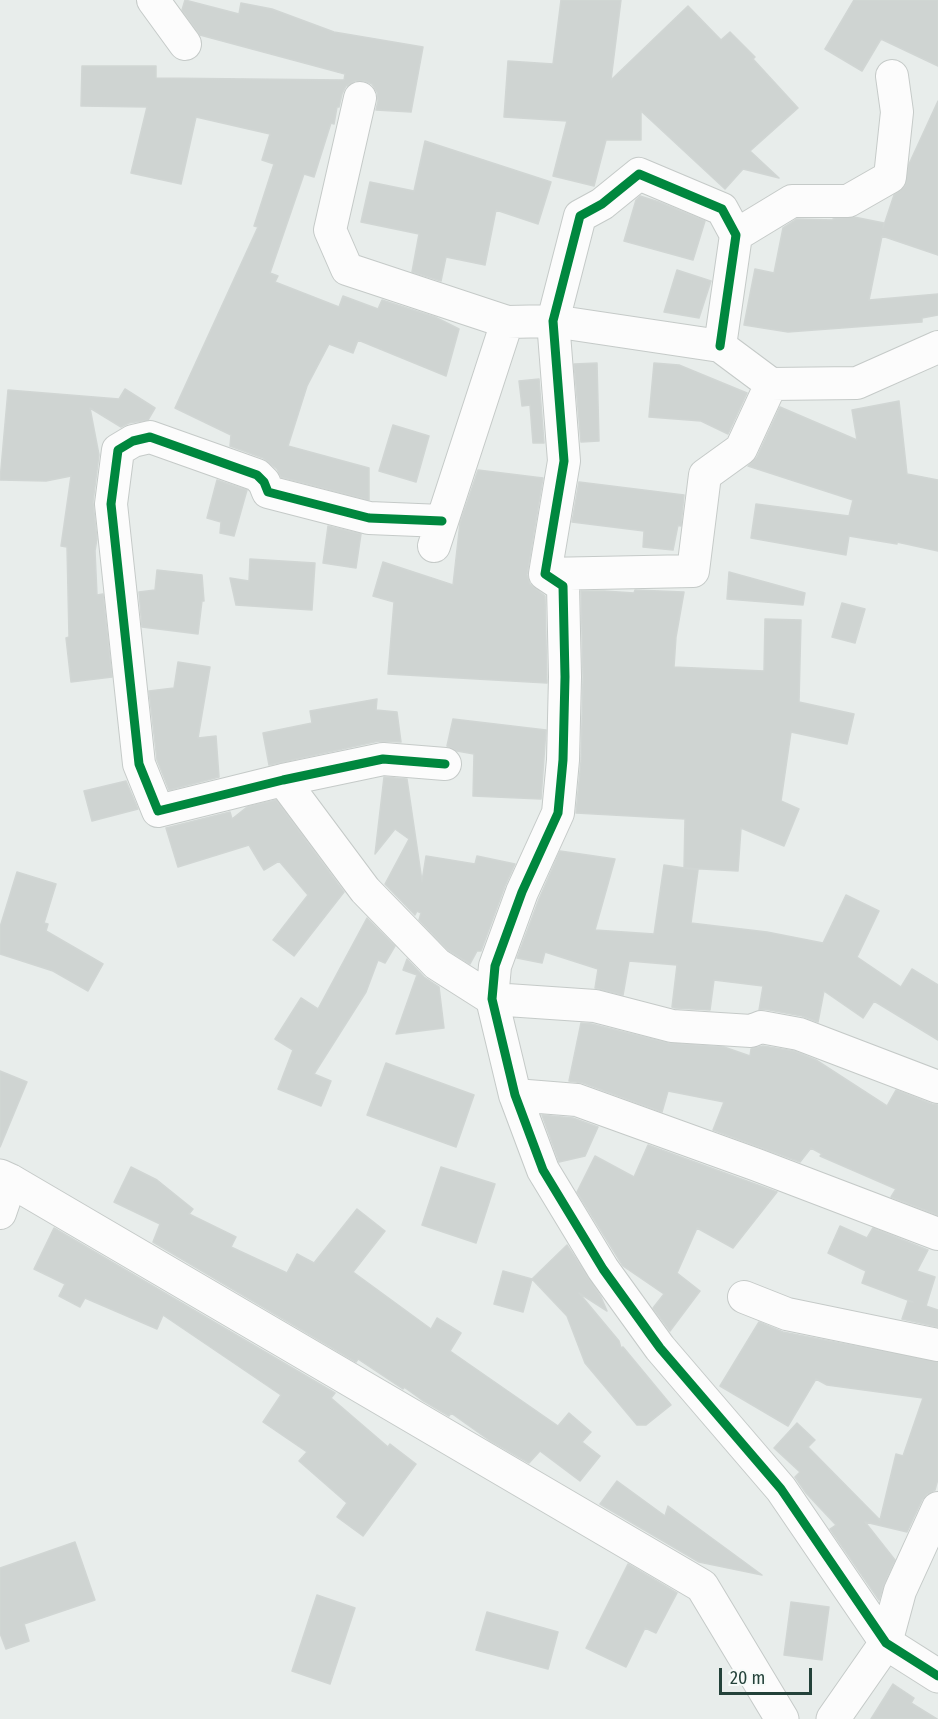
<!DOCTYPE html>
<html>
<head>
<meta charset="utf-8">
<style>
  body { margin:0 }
  #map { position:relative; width:938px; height:1719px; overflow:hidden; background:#e8edeb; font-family:"Fira Sans Condensed",sans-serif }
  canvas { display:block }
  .scale { position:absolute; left:719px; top:1668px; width:93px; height:27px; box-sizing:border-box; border:3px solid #24423a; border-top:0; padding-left:8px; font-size:18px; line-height:21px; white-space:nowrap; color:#24423a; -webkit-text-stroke:4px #f7fbf9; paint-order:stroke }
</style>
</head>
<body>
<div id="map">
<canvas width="938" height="1719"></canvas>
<div class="scale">20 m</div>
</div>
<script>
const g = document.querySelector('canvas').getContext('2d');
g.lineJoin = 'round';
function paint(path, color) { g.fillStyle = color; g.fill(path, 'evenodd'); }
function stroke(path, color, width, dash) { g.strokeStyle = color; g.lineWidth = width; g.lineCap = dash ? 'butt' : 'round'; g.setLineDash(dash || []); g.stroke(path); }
const building = new Path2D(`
  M185 0 239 14 241 3 272 9 334 32 423 47 411 112 376 110 378 101 377 92 372 84 365 81H355L346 86 342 94 339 107H337L334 124 331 123 314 177 304 174 270 273 278 276 275 282 339 307 343 296 378 309 382 300 435 317 459 329 446 376 358 340 353 353 329 344 307 386 288 446 369 468V500L281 477 277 469 263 458 230 446 231 435 175 408 258 227 254 226 274 164 262 160 270 134 196 117 181 184 131 173 147 107 81 106 82 66H156V78L344 80 345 74 200 35 182 10Z
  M561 0H621L611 80 688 6 721 40 730 32 755 57 753 59 798 108 750 151 779 178 743 169 725 189 641 111V140H606L594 186 553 176 567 121 504 117 508 61 553 64Z
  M854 0H938V66L881 39 862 71 825 49Z
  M938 101V255L882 236 869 300 938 294V315L922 318V322L788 332 744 325 755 269 774 273 783 228 797 219 833 220V219L854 217 884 223 883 228 894 195 905 186 909 164Z
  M425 141 551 182 538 224 496 210 485 265 446 257 441 281 412 272 419 234 361 222 370 182 414 191Z
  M640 196 659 202 705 221 693 260 624 241 636 200Z
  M677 270 711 281 699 318 664 312Z
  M597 363 599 441 581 442 574 364Z
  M654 363 679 365 747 393 728 434 701 421 649 417Z
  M539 379 544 443H533L530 405 522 406 519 381Z
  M125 389 155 408 148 420 129 423 121 427 90 408 99 455 93 502 97 539 95 551 97 595 103 594 112 677 71 682 66 638 69 637 67 547 61 546 71 476 46 481 0 480 8 390 119 399Z
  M899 401 907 474 938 480V551L897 542V544L849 536 846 555 751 538 756 504 849 516 853 500 748 466 757 457 780 407 857 440 852 410Z
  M393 425 429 436 416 482 379 471Z
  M478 470 543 478 527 575 530 584 545 596 547 683 388 674 394 602 373 596 383 562 453 585 460 523Z
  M217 480 247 490 234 536 220 533 221 522 207 518Z
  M579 482 684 495 681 526 678 525 673 550 643 547 644 531 572 522Z
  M328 526 361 534 356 568 323 563Z
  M250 559 315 563 312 610 236 605 230 578 249 581Z
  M157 570 202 575 204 601H202L198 634 142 627 139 592 155 590Z
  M729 572 805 593 803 605 727 599Z
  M635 590 684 592 676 637 674 667 764 671 765 619 801 620 799 702 854 714 847 744 791 732 781 801 799 809 784 846 741 828 738 871 684 868 685 819 576 813 581 761 583 677 581 591H604L634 593Z
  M842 603 865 609 855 643 832 637Z
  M178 662 210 667 198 738 216 736 219 777 169 790 157 760 149 691 174 688Z
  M377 699 376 710 397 712 401 742 379 741 269 765 263 733 312 723 310 711Z
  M453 719 546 730 541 799 473 796 474 754 457 751 447 746Z
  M384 777 407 779 422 881 426 856 475 864 477 856 515 864 505 886 481 951H477L470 964 448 950 419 920 421 913 417 911 415 915 385 884 409 839 395 829 375 854Z
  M126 781 138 809 92 821 84 791Z
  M276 800 344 892 294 956 273 940 308 895 279 861 264 870 249 845 178 867 166 828 230 812 232 819 247 807Z
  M560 851 615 859 595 930 654 934 664 865 698 870 691 923 767 932 823 943 846 895 879 911 857 957 901 987 912 969 938 985V1040L874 1001 863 1018 824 991 818 1022 802 1016 764 1009 759 1010 763 986 714 980 710 1010 675 1008 672 1007 677 965 629 961 623 995 595 988 598 969 545 952 542 963 517 958 539 899Z
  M17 872 56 884 44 923 48 924 46 931 103 964 88 991 53 971 0 954V927Z
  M367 918 395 946 385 963 378 960 366 992 314 1074 331 1081 321 1106 278 1089 293 1050 275 1039 301 998 318 1009Z
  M407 959 424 977 439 987 444 1028 396 1034 417 975 403 970Z
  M581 1023 592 1024 668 1043 724 1047 750 1056 751 1049 763 1046 794 1051 816 1060 887 1106 896 1090 932 1104 938 1105V1215L891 1197 896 1189 820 1156 822 1154 811 1148 800 1162 713 1130 724 1102 668 1091 662 1112 583 1083 569 1081Z
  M386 1063 474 1095 456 1147 367 1115Z
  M0 1071 27 1082 0 1147Z
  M542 1115 573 1118 598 1127 585 1156 559 1162Z
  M648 1145 777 1192 733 1248 697 1228 677 1273 700 1291 670 1331 653 1308 664 1294 623 1266 577 1192 595 1156 634 1177Z
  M131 1167 157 1180 193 1209 189 1214 236 1237 231 1247 287 1273 297 1254 314 1263 357 1209 385 1231 353 1272 431 1329 437 1318 461 1333 450 1351 558 1426 569 1413 591 1432 582 1442 600 1456 580 1481 540 1451 529 1463 489 1440 451 1413 449 1416 422 1400 404 1387 403 1389 358 1359 356 1362 153 1242 160 1224 114 1202Z
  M441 1167 495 1184 476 1243 422 1225Z
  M840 1226 867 1238 873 1228 928 1250 917 1271 935 1277 926 1306 938 1310V1327L902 1319 908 1301 913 1302 862 1283 866 1271 828 1253Z
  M54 1228 335 1393 331 1398 388 1447 390 1444 416 1464 363 1536 337 1517 347 1503 299 1461 307 1452 263 1422 281 1395 163 1315 157 1329 85 1298 80 1307 59 1296 65 1284 34 1269Z
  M567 1245 601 1297 607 1311 579 1293 619 1341 621 1348 623 1347 671 1405 646 1425H637L585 1363 567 1316 532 1279Z
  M503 1271 532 1279 523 1312 494 1304Z
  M759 1322 783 1332 938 1362V1479L935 1490 927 1494 922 1500 907 1532 865 1522 895 1560 884 1584 879 1600 830 1529 836 1525 806 1493 795 1477 800 1472 774 1448 797 1423 815 1440 808 1447 880 1520 896 1454 903 1456 923 1398 827 1385 816 1379 788 1426 720 1386Z
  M617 1481 665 1516 668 1506 762 1575 699 1562 600 1504Z
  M75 1542 95 1600 24 1624 29 1641 6 1649 0 1633V1568Z
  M628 1564 677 1593 656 1633 645 1628 626 1667 586 1648Z
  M317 1595 355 1608 330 1684 292 1671Z
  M791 1602 829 1607 822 1660 784 1655Z
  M487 1612 558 1632 548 1669 476 1650Z
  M893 1684 914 1698 911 1703 937 1719H871Z`);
paint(building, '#cfd4d2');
stroke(building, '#d1d6d4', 1.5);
const minor = new Path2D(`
  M153 0 185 44
  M360 98 330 230 347 269 507 322
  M736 235 792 201H848L890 177 897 112 892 76
  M720 346 736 235 722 209 639 174 602 204 580 216 553 321 564 461 545 574 563 586 565 677 563 760 558 813 522 892 495 966 492 999 515 1095 543 1170 603 1269 660 1348 781 1489 886 1643
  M442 521 369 518 268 492 264 482 257 475 150 437 133 441 118 450 111 504 139 764 158 811 283 780 383 759 445 764
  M434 546 507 322 553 321 720 346 771 384 857 383 938 347
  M545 574 693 571 705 475 741 449 771 384
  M283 780 365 890 437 964 492 999 595 1006 672 1026 751 1031 761 1027 799 1034 938 1087
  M515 1095 577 1100 757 1165 938 1234
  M0 1213 11 1181
  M744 1297 787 1314 938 1345
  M886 1643 900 1591 938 1508`);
const tertiary = new Path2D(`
  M0 1176 11 1181 702 1586 782 1719
  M833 1719 886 1643 938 1676`);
stroke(minor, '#c5cac8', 34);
stroke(tertiary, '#c5cac8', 35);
stroke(minor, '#fcfcfc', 32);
stroke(tertiary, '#fcfcfc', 33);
stroke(new Path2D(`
  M720 346 736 235 722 209 639 174 602 204 580 216 553 321 564 461 545 574 563 586 565 677 563 760 558 813 522 892 495 966 492 999 515 1095 543 1170 603 1269 660 1348 781 1489 886 1643 938 1676
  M442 521 369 518 268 492 264 482 257 475 150 437 133 441 118 450 111 504 139 764 158 811 283 780 383 759 445 764`), '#00873e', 9);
</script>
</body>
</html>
